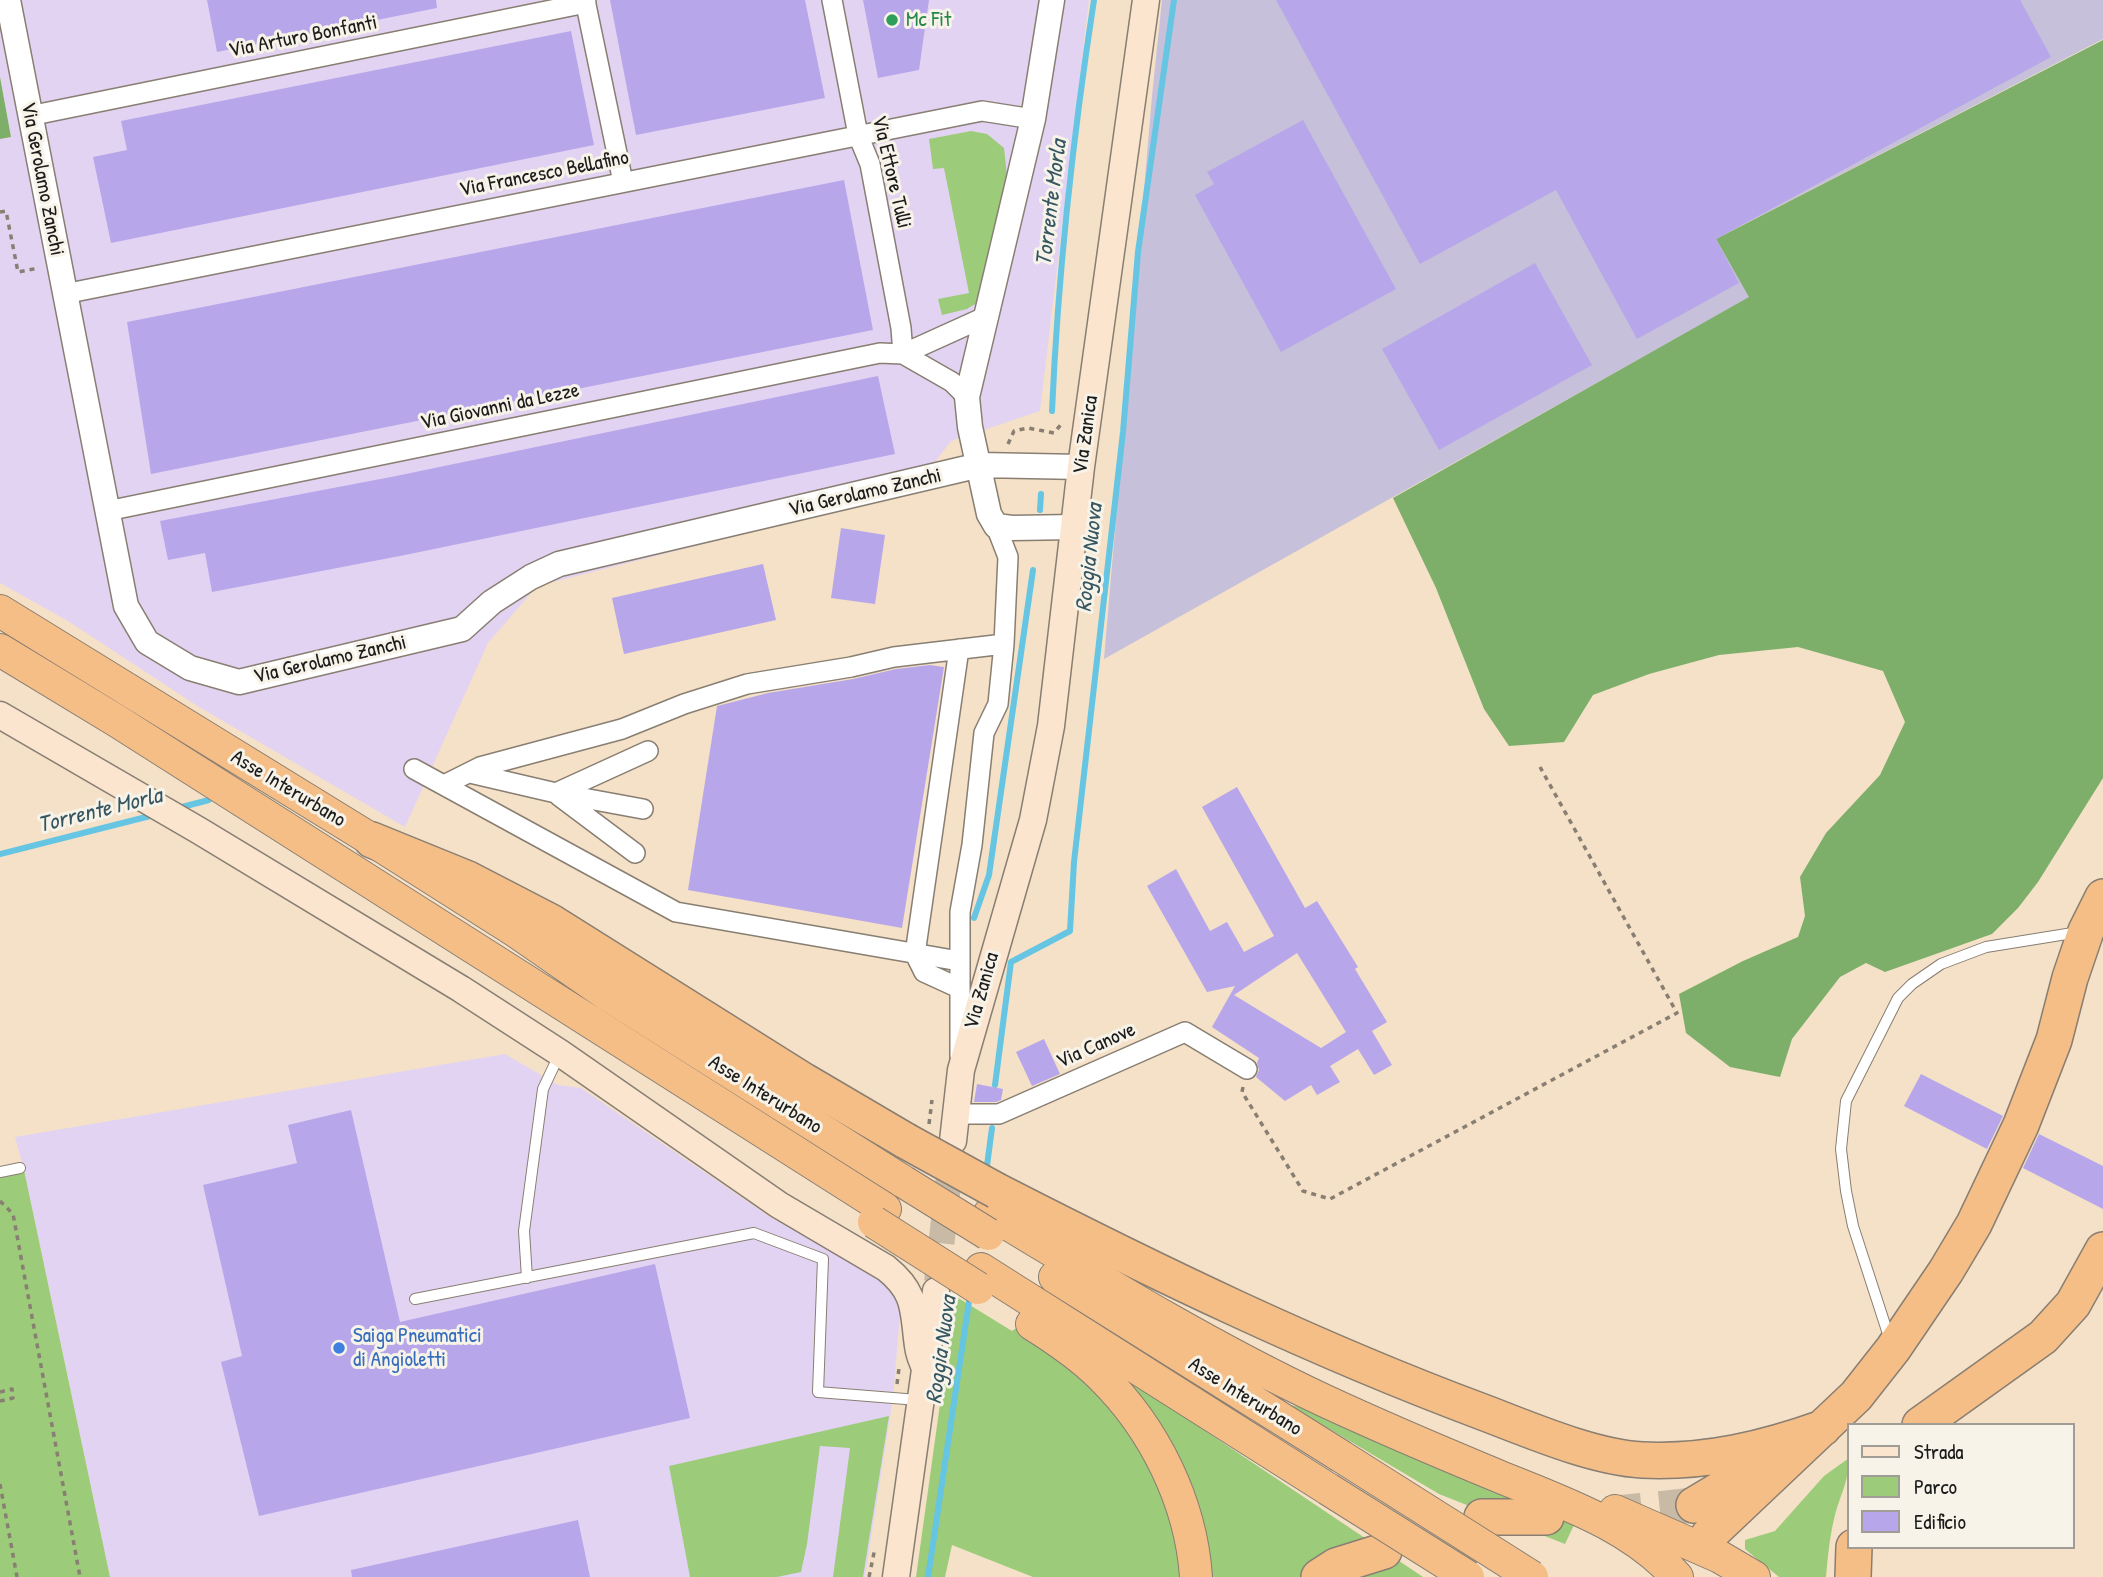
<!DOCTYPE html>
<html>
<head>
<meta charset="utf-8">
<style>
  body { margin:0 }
  #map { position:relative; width:2103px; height:1577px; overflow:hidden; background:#f4e1c7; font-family:"Patrick Hand",sans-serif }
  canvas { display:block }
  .legend { position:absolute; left:1847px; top:1423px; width:228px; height:126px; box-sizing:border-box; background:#f7f3e8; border:2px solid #9f9d96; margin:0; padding:9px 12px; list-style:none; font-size:21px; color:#1c1c1c }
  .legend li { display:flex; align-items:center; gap:14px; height:35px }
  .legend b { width:35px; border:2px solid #9f9d96 }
</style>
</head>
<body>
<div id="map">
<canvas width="2103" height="1577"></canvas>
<ul class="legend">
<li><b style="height:9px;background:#fbe5cf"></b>Strada</li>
<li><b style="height:19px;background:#9ccb7a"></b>Parco</li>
<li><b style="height:19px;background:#b7a7ea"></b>Edificio</li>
</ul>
</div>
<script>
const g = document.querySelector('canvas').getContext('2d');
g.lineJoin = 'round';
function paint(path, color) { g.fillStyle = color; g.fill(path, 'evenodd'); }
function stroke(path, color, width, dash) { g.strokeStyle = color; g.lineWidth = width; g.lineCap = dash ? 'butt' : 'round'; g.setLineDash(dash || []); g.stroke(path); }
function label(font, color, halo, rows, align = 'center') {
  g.font = font + ' "Patrick Hand",sans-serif'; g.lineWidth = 6; g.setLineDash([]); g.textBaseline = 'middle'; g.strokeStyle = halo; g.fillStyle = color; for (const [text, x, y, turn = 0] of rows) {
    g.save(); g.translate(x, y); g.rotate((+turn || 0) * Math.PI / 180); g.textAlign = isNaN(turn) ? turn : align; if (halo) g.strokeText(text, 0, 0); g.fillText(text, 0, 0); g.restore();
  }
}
paint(new Path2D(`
  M0 0H1089L1040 411 951 441 913 491 537 586 488 643 405 827 199 707 68 621 0 583V139L11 137 0 77Z
  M505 1054 558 1085 581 1088 770 1217 902 1290 893 1398 865 1577H110L24 1170 15 1137Z`), '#e3d3f2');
paint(new Path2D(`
  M1162 0H2103V39L1716 239 1750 297 1104 659 1152 96Z`), '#c6c0da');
paint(new Path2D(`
  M971 131 987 134 1004 148 1008 185 980 301 967 309 942 315 938 299 969 293 944 168 933 169 929 139Z
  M24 1170 110 1577H0V1175Z
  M955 1296 1012 1331 1019 1326 1112 1398 1160 1479 1184 1577H1033L952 1545 945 1577H916Z
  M1113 1369 1423 1577H1205Z
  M1289 1405 1306 1408 1459 1472 1546 1517 1575 1523 1565 1544 1439 1494Z
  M889 1416 863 1577H833L850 1448 820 1446 807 1544 801 1572 777 1577H690L669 1466Z
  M1849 1458C1849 1479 1842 1491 1836 1511 1830 1533 1828 1555 1826 1577H1779L1745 1549V1540L1775 1531 1824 1476Z`), '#9ccb7a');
paint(new Path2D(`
  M2103 40V778L2038 882 2018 908 1992 934 1885 972 1866 963 1840 977 1792 1039 1780 1077 1730 1067 1686 1033 1679 994 1743 961 1798 937 1805 916 1800 877 1826 833 1880 775 1905 722 1883 671 1798 647 1719 655 1649 674 1593 695 1564 742 1509 746 1484 709 1436 588 1393 498 1749 297 1716 239Z
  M0 77 11 137 0 139Z`), '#7daf6a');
stroke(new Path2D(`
  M1052 411C1058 274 1073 136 1094 0
  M1040 510 1041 494
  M178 808 209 800
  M0 854 154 815
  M974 918 989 875 1033 570
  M995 1085 1011 962 1070 931 1074 862 1123 432 1138 252 1174 0
  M986 1173 992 1128
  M928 1577 970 1295`), '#65c5e3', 6);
paint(new Path2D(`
  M207 0H436L437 8 217 52Z
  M610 0H805L825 98 636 135Z
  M863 0H929L919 70 878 78Z
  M1276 0H2020L2051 57 1716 239 1739 283 1637 339 1556 190 1420 264Z
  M571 31 594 145 111 243 93 157 127 150 121 121Z
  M1303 120 1396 289 1281 352 1195 195 1214 184 1207 172Z
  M844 180 873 330 151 474 127 322Z
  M1535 263 1592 365 1439 450 1382 349Z
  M878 376 895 454 405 555 212 592 205 553 168 560 160 521 396 476Z
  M841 528 885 535 875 604 831 598Z
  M763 564 776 620 624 654 612 598Z
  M930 665 944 667 902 928 688 890 717 706 768 693 853 679 896 669Z
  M1237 787 1305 908 1317 901 1358 967 1355 969 1387 1022 1372 1031 1392 1065 1374 1075 1358 1049 1330 1066 1340 1082 1317 1095 1311 1085 1285 1101 1256 1077 1259 1070 1257 1063 1259 1058 1212 1027 1235 986 1207 992 1147 886 1176 869 1210 931 1227 922 1244 952 1274 936 1202 807ZM1297 953 1346 1032 1321 1048 1234 995Z
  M1044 1039 1060 1074 1032 1086 1016 1052Z
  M1921 1074 2003 1116 1987 1149 1904 1106Z
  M977 1084 1003 1089 1001 1100 996 1102H974Z
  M351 1110 400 1322 655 1264 690 1418 259 1516 221 1362 242 1356 203 1185 297 1163 288 1125Z
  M2039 1134 2103 1166V1209L2023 1168Z
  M578 1520 590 1577H352L351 1570Z`), '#b7a7ea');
stroke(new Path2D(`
  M937 1282 952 1150`), '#c9baa5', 26, [26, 13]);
stroke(new Path2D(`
  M1607 1514 1694 1505`), '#c9baa5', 35, [35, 18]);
const service = new Path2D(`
  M0 1172 20 1168
  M527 1278 524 1231 543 1089 560 1053
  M415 1299 754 1233 823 1259 818 1392 918 1400
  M1890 1340 1853 1226 1846 1191 1841 1149 1846 1101 1898 998 1912 984 1941 964 1986 947 2079 932`);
const minor = new Path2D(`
  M585 0 623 182
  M832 0 858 135 870 164 901 328 903 354
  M29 116 586 3
  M64 294 982 111 1033 119
  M903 354 987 316
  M107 511 880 353 903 354 952 382 967 397
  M959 649 915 954 924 972 959 988
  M414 769 676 912 959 961
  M470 773 556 793 643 809
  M444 785 480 767 622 729 684 704 747 684 851 667 894 657 1004 644
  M556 793 648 751
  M559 796 635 853
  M960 1056V912L972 845 984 733 998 704 1004 644 1008 557 996 526
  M956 1114H999L1185 1032 1247 1069`);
const tertiary = new Path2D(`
  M8 0 126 606 147 642 190 668 239 682 462 629 492 602 531 577 559 564 980 465 1081 467
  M1052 0 1033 119 967 397 970 427 989 514 996 526 1012 528 1075 527`);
const secondary = new Path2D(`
  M0 715 198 830 461 989 560 1053 779 1205 886 1268C917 1293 913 1310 918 1346 919 1355 923 1364 927 1372
  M953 1141 961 1070 1033 820 1051 726 1081 467 1146 0
  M896 1577 936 1291`);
const trunk = new Path2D(`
  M0 611 372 840 517 932 608 995 904 1182
  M0 650 117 721 885 1209
  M990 1213C1099 1279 1208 1346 1323 1400 1381 1427 1440 1452 1498 1476 1561 1502 1631 1525 1677 1577
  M981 1269 1328 1489
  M1055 1277 1339 1455
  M1032 1324C1056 1339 1081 1356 1101 1376 1154 1428 1191 1502 1196 1577
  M1615 1511 1720 1557 1754 1577`);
const motorway = new Path2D(`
  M372 840 468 879 551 922 804 1081 906 1141
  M997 1191C1155 1272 1314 1349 1480 1411 1528 1429 1591 1457 1642 1460 1706 1463 1764 1449 1823 1428
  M1920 1425 2043 1337 2073 1304 2103 1250
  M1694 1505 1766 1462
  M1482 1517H1546
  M1709 1535 1856 1396 1893 1349 1946 1271 1974 1224 2021 1125 2054 1040 2070 978 2086 931 2103 897
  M1319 1577 1336 1566 1384 1551
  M1853 1577 1854 1547`);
stroke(service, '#887e72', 12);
stroke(minor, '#887e72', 22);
stroke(tertiary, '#887e72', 27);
stroke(secondary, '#887e72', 29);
stroke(trunk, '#887e72', 34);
stroke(motorway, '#887e72', 38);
stroke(new Path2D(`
  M0 212 6 211 18 272 39 268
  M1008 444 1014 431 1028 428 1054 433 1063 422
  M1243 1087 1242 1092 1303 1191 1330 1199 1677 1013 1540 767
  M929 1124 932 1100
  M0 1201 13 1214 80 1577
  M897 1384 899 1368
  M0 1392 12 1389 13 1398 0 1401
  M0 1484 17 1577
  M869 1577 875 1548`), '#887e72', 3.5, [5, 5]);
stroke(service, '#fff', 10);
stroke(minor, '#fff', 19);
stroke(tertiary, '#fff', 24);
stroke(secondary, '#fbe5cf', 26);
stroke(trunk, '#f6be87', 32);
stroke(motorway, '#f6be87', 35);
const trunkBridge = new Path2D(`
  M904 1182 988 1234
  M874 1222 978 1288
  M1339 1455 1532 1577
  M1328 1489 1468 1577`);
const motorwayBridge = new Path2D(`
  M906 1141 997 1191`);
stroke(trunkBridge, '#887e72', 34, []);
stroke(motorwayBridge, '#887e72', 38, []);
stroke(trunkBridge, '#f6be87', 32);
stroke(motorwayBridge, '#f6be87', 35);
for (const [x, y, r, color] of [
  [892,20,7,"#2e9e5b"],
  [339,1348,7,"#3f7fe0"]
]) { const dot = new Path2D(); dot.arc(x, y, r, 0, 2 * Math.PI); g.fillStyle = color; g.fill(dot); stroke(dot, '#f7f3e8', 2.5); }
label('21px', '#27864d', '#f7f3e8', [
  ["Mc Fit",906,20]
], 'left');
label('21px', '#1c1c1c', '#f7f3e8', [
  ["Via Arturo Bonfanti",303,37,-11],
  ["Via Ettore Tulli",891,172,77],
  ["Via Francesco Bellafino",544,174,-11],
  ["Via Gerolamo Zanchi",42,179,79],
  ["Via Giovanni da Lezze",500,407,-12],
  ["Via Zanica",1086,435,-82],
  ["Via Gerolamo Zanchi",865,493,-13],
  ["Via Gerolamo Zanchi",330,660,-13],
  ["Asse Interurbano",288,789,31],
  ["Via Zanica",982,991,-74],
  ["Via Canove",1096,1046,-24],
  ["Asse Interurbano",765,1095,32],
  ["Asse Interurbano",1245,1397,32]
]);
label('21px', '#366cbe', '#f7f3e8', [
  ["Saiga Pneumatici",353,1336],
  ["di Angioletti",353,1360]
], 'left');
label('italic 23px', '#365762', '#f7f3e8', [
  ["Torrente Morla",1052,203,-83],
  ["Roggia Nuova",1090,558,-84],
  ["Torrente Morla",100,811,-14],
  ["Roggia Nuova",942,1350,-82]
]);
</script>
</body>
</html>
